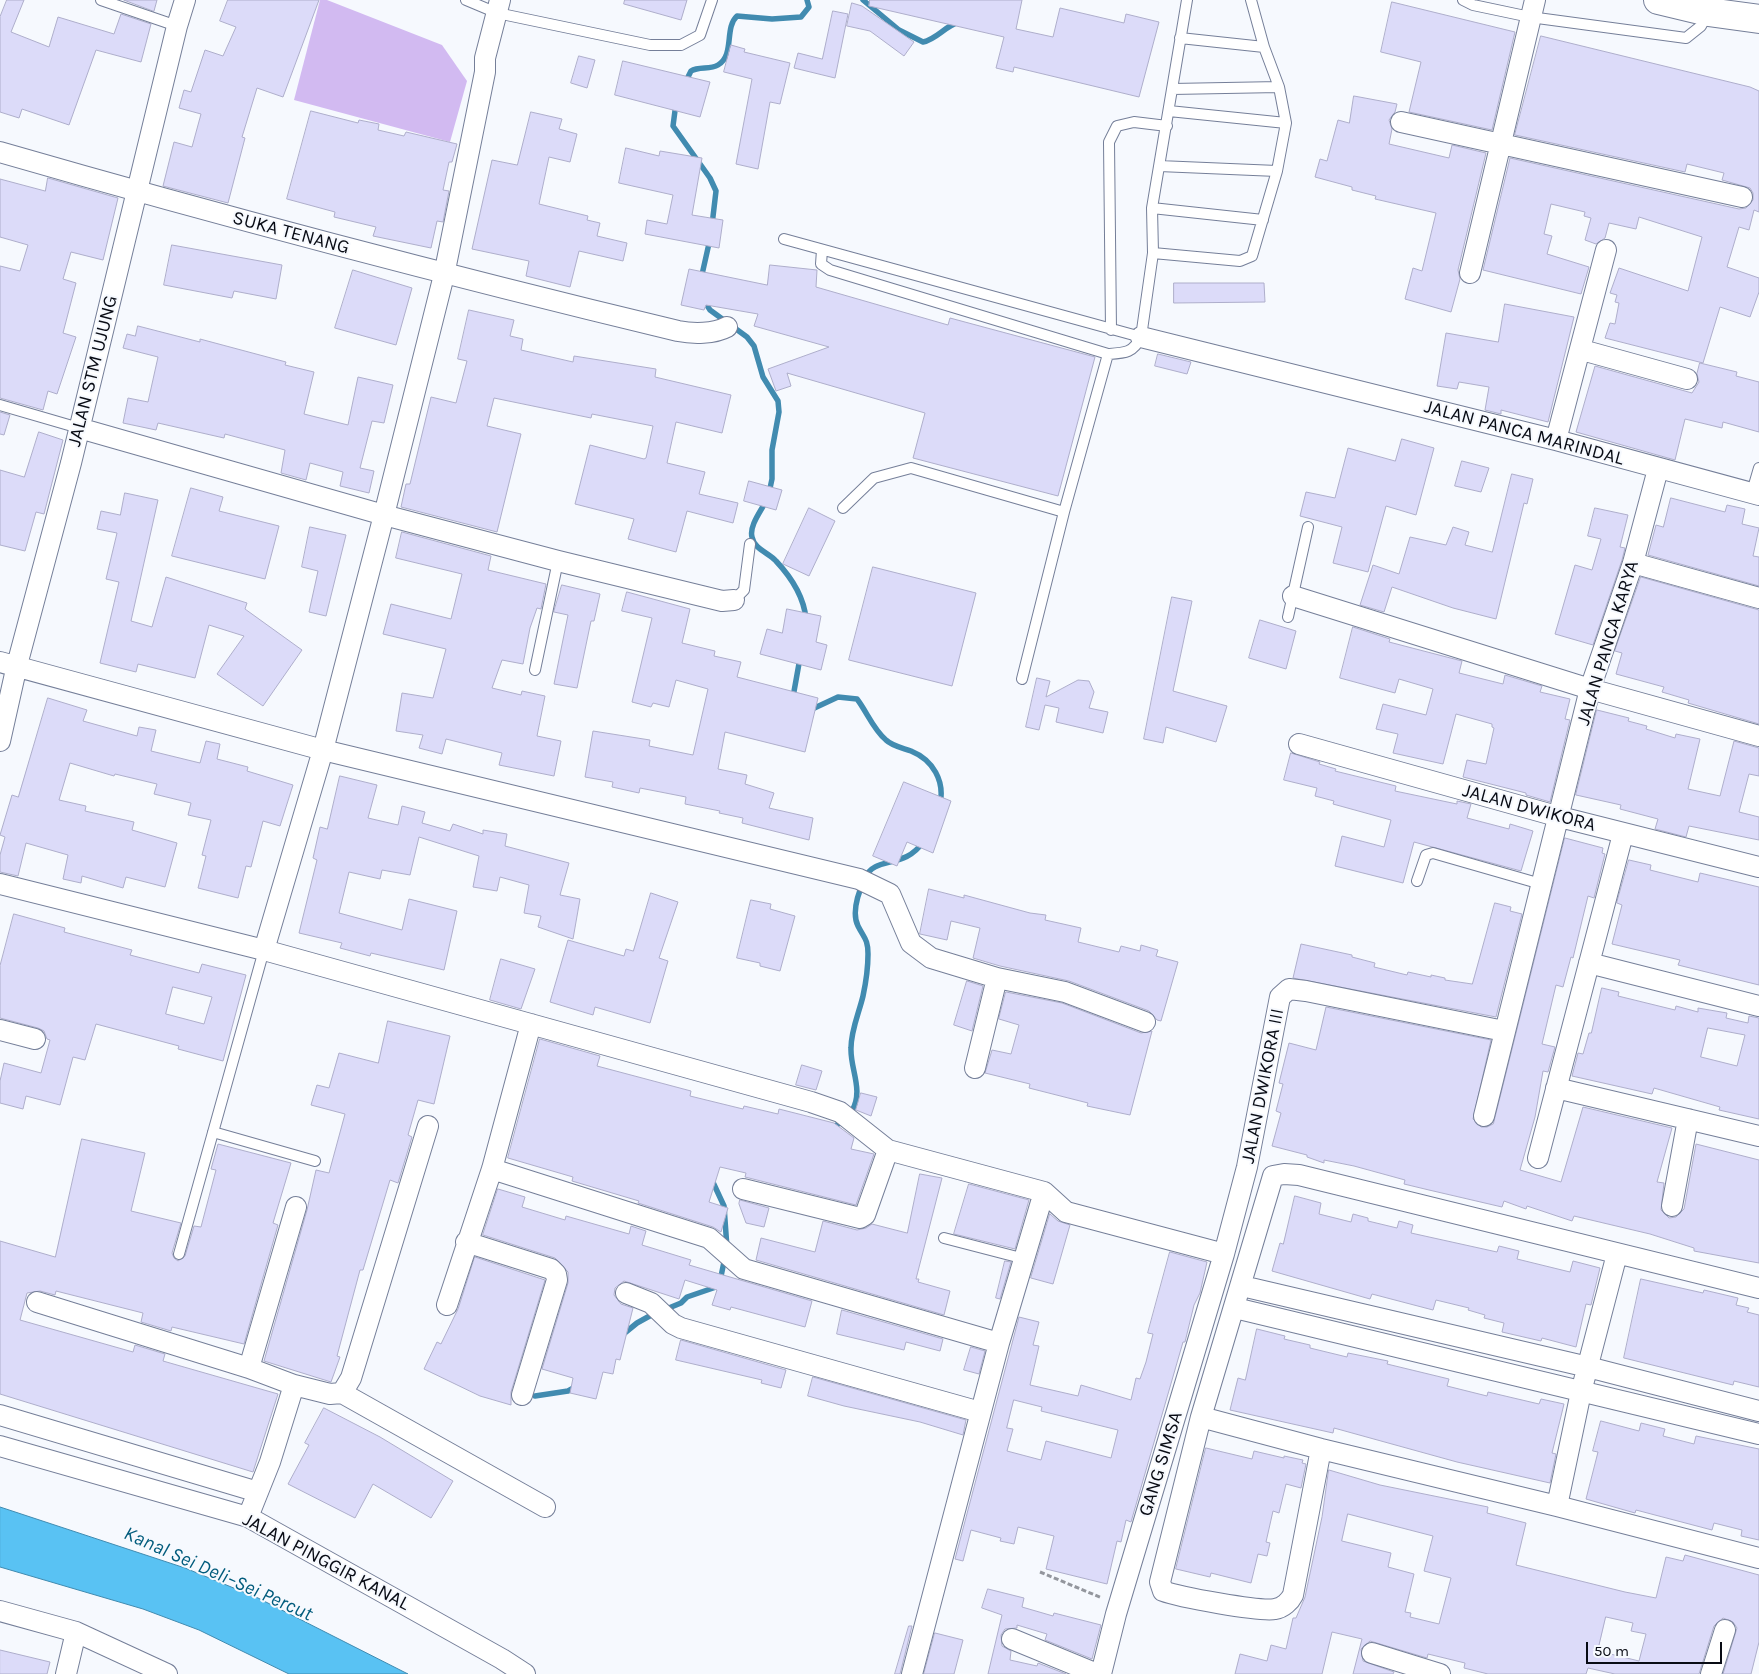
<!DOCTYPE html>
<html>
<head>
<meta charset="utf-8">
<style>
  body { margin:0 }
  #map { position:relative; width:1759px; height:1674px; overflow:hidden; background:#f6f9fe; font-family:Karla,sans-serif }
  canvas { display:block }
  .scale { position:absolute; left:1586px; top:1642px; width:136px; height:22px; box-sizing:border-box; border:2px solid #080b14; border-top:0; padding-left:6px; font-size:15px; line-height:18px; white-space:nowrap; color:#080b14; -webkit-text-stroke:4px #f6f9fe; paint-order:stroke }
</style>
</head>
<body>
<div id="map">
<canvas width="1759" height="1674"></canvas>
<div class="scale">50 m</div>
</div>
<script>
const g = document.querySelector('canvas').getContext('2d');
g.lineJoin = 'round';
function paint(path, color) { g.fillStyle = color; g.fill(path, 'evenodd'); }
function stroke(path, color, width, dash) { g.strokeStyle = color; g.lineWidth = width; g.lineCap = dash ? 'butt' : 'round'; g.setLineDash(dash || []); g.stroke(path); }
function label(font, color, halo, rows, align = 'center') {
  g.font = font + ' Karla,sans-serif'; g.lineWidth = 4; g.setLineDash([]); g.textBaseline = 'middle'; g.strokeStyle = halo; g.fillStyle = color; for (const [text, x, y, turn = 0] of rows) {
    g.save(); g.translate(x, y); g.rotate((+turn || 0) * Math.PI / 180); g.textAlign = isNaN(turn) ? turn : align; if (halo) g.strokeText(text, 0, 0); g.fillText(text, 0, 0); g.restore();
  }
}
paint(new Path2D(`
  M320 0H327L442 45 467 81 450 142 294 100Z`), '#d2baf1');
const water = new Path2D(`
  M0 1507 185 1568 258 1598 408 1674H289L199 1630 143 1609 0 1567Z`);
paint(water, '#59c2f3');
stroke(water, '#418bb0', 1);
stroke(new Path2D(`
  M863 0 899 30 923 42C937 39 945 26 959 22
  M685 83 691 71C699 66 710 70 718 65 735 55 724 28 737 16L772 19 801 17 809 7 807 0
  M676 103 673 126 710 178 716 191 712 225
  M701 279 710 239
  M703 299 710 310 747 337 754 346 763 377 778 401 779 412 772 450V479L769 493
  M766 501C761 511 749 526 752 537 754 549 769 553 776 561 791 577 804 597 806 619
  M793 697 800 658
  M808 711 838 697 857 699C867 712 873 729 886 740 892 746 903 748 911 751 933 760 945 781 940 804
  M831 1128C839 1124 848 1119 852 1111 864 1090 850 1069 851 1048 851 1030 859 1013 863 996 866 982 868 967 868 954 868 939 864 938 858 926 851 912 859 891 865 878 875 855 904 870 923 842
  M711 1178 724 1206 727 1248
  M664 1310 681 1303 687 1297 719 1286 725 1257
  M621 1336 637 1323 655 1313
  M535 1396 568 1391 577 1386`), '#418bb0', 5.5);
const building = new Path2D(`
  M7 0H24L11 32 49 47 58 17 114 34 121 14 151 24 141 62 96 50 69 125 22 109 19 118 0 112V17Z
  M124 0H157L154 11Z
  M228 0H319L283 97 257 88 242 137 245 138 228 203 163 186 174 142 192 147 201 114 179 108 184 90 191 92 205 50 223 56 236 27 220 21Z
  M625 0H687L681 20 624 4Z
  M870 0H1022L1016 29 1053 37 1060 8 1124 23 1126 14 1159 22 1139 97 1014 67 1013 72 996 68 1004 37 869 6Z
  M1392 2 1515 32 1492 130 1409 112 1421 62 1381 52Z
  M852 3 862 6 914 42 904 56 870 31 847 26Z
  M833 11 848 14 835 78 794 68 798 53 822 59Z
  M1541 36 1750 87 1759 91V212L1754 210 1749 230 1739 227 1727 267 1759 278V292L1750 317 1720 307 1703 363 1605 338 1610 323 1615 324 1619 303 1615 302 1617 295 1610 293 1619 268 1688 291 1702 237 1639 217 1636 229 1609 223 1605 238 1596 244 1585 240 1591 218 1584 216 1585 212 1551 204 1544 234 1552 236 1547 254 1589 267 1581 294 1483 270 1510 158 1739 209 1746 208 1753 200V193L1750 188 1722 180 1724 173 1687 164 1685 172 1515 135Z
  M731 45 745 49 744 52 790 63 780 104 770 102 758 169 736 164 752 79 724 72Z
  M579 56 595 60 587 88 571 83Z
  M623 61 710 82 700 117 615 95Z
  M1354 96 1397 104 1395 112 1389 120 1392 129 1389 144 1449 158 1452 145 1486 153 1458 270 1460 279 1451 312 1405 299 1413 268 1422 271 1436 213 1375 199 1376 196 1352 190V187L1315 177 1320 159 1327 161 1338 120 1349 123Z
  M311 111 358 123 359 120 379 124 378 130 404 136 406 132 457 144 452 162H449L443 190 449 191 443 222 437 221 431 248 373 236 376 227 334 217 335 212 287 199Z
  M531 112 562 119 559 129 577 134 570 162 549 157 539 204 588 216 587 220 600 223 597 236 627 243 623 261 579 251 570 287 526 276 529 261 472 249 492 160 517 165Z
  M626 148 659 156 660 151 702 158 692 215 723 220 719 248 645 234 647 220 667 224 673 195 619 183Z
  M48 178 118 198 103 260 71 252 63 279 76 283 63 333 76 337 57 394 48 391 43 410 0 398V266L20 271 28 245 0 237V179L45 191Z
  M172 245 282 265 276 299 234 291 232 298 164 285Z
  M770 265 817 270 816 287 948 325 950 318 1095 357 1058 496 913 458 925 413 787 373 791 386 776 391 768 369 829 347 754 326 758 314 706 305 704 310 681 305 689 269 767 285Z
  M353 270 412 288 396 345 335 328Z
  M1174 283H1264L1265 302 1174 303Z
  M1505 304 1574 317 1548 422 1501 410V414L1485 410 1489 387 1459 382 1457 389 1437 386 1446 333 1498 342Z
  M469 310 514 320 510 336 523 339 521 350 573 362 574 356 656 369 655 377 731 395 722 433 676 422 667 463 705 472 699 494 738 503 733 523 687 511 676 552 628 539 634 519 575 504 590 445 644 459 646 458 653 426 592 414 591 418 494 398 487 426 521 434 497 532 401 507 406 484H410L431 397 456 403 467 361 458 359Z
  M138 326 200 342V339L286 362 285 365 314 372 304 414 348 425 358 377 393 385 384 423 372 421 360 468 374 471 369 493 340 486 343 472 310 463 306 480 281 473 285 450 225 434 224 438 158 423 156 430 123 423 128 398 148 402 158 357 123 348 127 334 135 336Z
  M1158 354 1191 362 1187 374 1155 366Z
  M1700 363 1737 372 1736 376 1759 382V432L1723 422 1722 428 1685 419 1675 460 1576 432 1595 366 1692 393 1699 382 1697 374Z
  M0 412 10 415 4 435 0 434Z
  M39 432 63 440 44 514 36 512 25 551 0 545V470L24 477Z
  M1402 439 1434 448 1416 515 1386 506 1368 572 1333 563 1342 527 1300 516 1306 492 1335 498 1348 448 1395 461Z
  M1462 461 1489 468 1481 492 1455 486Z
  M1512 474 1533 479 1527 504 1524 503 1496 619 1453 608 1392 587 1384 612 1360 605 1373 565 1399 574 1410 537 1446 545 1453 527 1469 532 1465 545 1492 552Z
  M749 481 782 490 776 510 744 501Z
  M191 488 223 497 219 511 279 526 265 579 172 556Z
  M125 493 158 500 131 621 152 627 166 577 247 603 245 609 302 650 263 706 217 674 244 636 209 625 195 678 138 664 136 672 100 663 119 582 106 579 117 533 97 529 101 511 120 515Z
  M1671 498 1725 512 1727 505 1745 509 1742 524 1759 528 1753 556 1759 557V586L1648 555 1656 525 1663 527Z
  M809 508 835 521 809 576 783 564Z
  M1595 508 1628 515 1620 547 1625 548 1622 560 1593 645 1555 634 1575 565 1592 570 1601 539 1588 536Z
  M310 527 346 535 326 616 309 612 318 571 302 567Z
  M402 532 491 556 488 570 546 584 541 609 537 608 530 628 523 664 502 660 492 688 521 695 522 691 545 696 537 736 561 741 554 776 499 765 502 753 446 739 442 754 419 748 423 735 396 731 402 693 433 698 446 649 383 634 391 604 451 619 462 574 396 558Z
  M873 567 976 593 952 686 849 660Z
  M1641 577 1759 610V724L1688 703 1689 700 1662 692 1664 687 1616 674 1622 653 1615 651Z
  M562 585 600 594 594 621H591L577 688 554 684 568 615 554 612Z
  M627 592 690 609 682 643 715 651 714 656 741 662 737 677 818 698 805 752 725 732 718 769 747 775 745 784 774 793 769 808 813 818 809 840 742 823 743 818 719 813 720 811 685 804 686 797 640 788 639 793 612 787 613 782 585 777 593 731 650 740 649 746 693 755 708 689 676 680 669 707 653 703 651 707 632 702 652 618 622 611Z
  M1172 597 1192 601 1173 691 1227 706 1216 742 1166 727 1163 743 1144 739Z
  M787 609 821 616 816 642 827 645 821 670 760 654 767 629 782 633Z
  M1260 620 1296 631 1286 669 1249 658Z
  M1353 627 1390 639 1389 642 1462 661 1459 673 1503 684 1505 675 1542 686 1540 692 1570 699 1565 719 1570 720 1550 802 1526 795V793L1463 777 1467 760 1486 764 1494 728 1492 727V724L1456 714 1443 764 1393 753 1398 734 1376 729 1383 704 1426 715 1433 689 1399 679 1395 693 1340 678Z
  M1037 678 1050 681 1046 697 1078 680 1089 681 1094 692 1089 708 1108 712 1103 733 1056 722 1059 708 1045 705 1039 730 1026 727Z
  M48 698 87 710 83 721 137 736 139 727 156 730 151 751 200 763 206 741 220 744 217 759 248 767 247 771 293 785 280 826 263 821 251 867 246 866 238 898 198 888 206 856 202 855 211 820 188 815 191 803 154 794 157 784 115 774 114 776 70 763 59 800 86 806 85 811 134 822 132 830 177 843 165 887 126 877 123 888 82 876 81 883 63 879 68 855 26 843 18 876 0 872V855L5 837 0 835 12 795 18 797Z
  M1597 710 1629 718 1628 721 1647 726 1646 729 1675 738 1676 734 1700 739 1688 789 1720 796 1734 741 1759 748V776L1749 774 1739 812 1759 817V840L1689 826 1686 837 1655 829 1658 819 1620 809 1621 805 1576 795Z
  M1291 753 1320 762 1319 764 1336 769 1335 771 1396 786 1395 791 1457 804V801L1471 804 1467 818 1509 829 1510 824 1533 831 1521 871 1414 842 1403 883 1335 866 1342 836 1384 847 1391 820 1333 804 1334 801 1315 796 1317 788 1284 780Z
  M340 776 377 785 368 818 398 825 402 806 425 812 422 823 450 831 453 824 483 834V830L507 834 505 846 569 863 560 895 580 899 573 939 538 927 541 916 524 913 529 885 500 877 497 891 473 887 479 856 419 837 410 875 382 870 380 879 349 872 339 913 402 930 409 899 457 911 444 970 371 953 370 956 340 948 342 943 299 933 317 860 313 858 320 827 327 829Z
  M904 782 951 801 933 853 907 842 897 866 873 856Z
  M1565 838 1603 848 1602 853 1605 854 1594 898 1588 896 1573 958 1571 957 1563 987 1556 985 1542 1044 1555 1047 1548 1072 1543 1071 1535 1117 1520 1170 1561 1182 1583 1107 1672 1128 1657 1182 1664 1183 1661 1210 1669 1218 1676 1217 1684 1209 1696 1144 1759 1160V1263L1694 1251V1248L1650 1234 1574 1216 1572 1221 1527 1206 1526 1209 1504 1201 1502 1207 1429 1190 1404 1184 1405 1180 1354 1166 1324 1160V1163L1307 1157V1155L1272 1146 1281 1113 1276 1111 1283 1084 1279 1083 1289 1043 1316 1050 1326 1007 1491 1040 1473 1119 1481 1127H1487L1493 1124Z
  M1629 860 1651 865 1650 870 1698 882 1700 873 1759 887V985L1678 965 1680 960 1612 944 1622 905 1617 903Z
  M929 889 964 898V895L1030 913 1046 915 1045 920 1081 928 1078 942 1119 952 1121 946 1140 951 1141 945 1158 950 1156 956 1178 962 1161 1021 1157 1020 1149 1011 1069 981 1000 966 973 958 980 928 951 921 947 940 920 934Z
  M651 893 678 902 659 958 668 961 650 1023 595 1007 593 1015 550 1002 568 940 624 956 626 949 633 951Z
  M751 900 771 904 770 909 795 916 780 971 760 966V963L737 958Z
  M1495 903 1511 907 1510 911 1522 914 1496 1017 1293 978 1301 944 1352 955V957L1375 963 1374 967 1407 975 1408 972 1431 977V975L1445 978V980L1472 984Z
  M14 914 65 928 64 932 132 950 130 955 199 973 202 964 246 975 223 1061 178 1049 179 1046 96 1024 85 1060 73 1057 60 1105 26 1096 23 1109 0 1103V1081L4 1063 41 1073 50 1040 47 1039 44 1031 38 1028 0 1018V966ZM173 987 212 997 204 1024 166 1014Z
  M501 959 535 969 521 1009 490 1000Z
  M967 981 983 986 972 1031 954 1025Z
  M1602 988 1619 992 1618 996 1675 1010 1676 1006 1698 1012V1008L1727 1013 1726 1018 1748 1023 1749 1016 1759 1018V1119L1719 1110 1720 1107 1654 1088 1652 1094 1572 1076 1578 1053 1583 1054 1589 1033H1591ZM1708 1028 1745 1035 1737 1066 1701 1057Z
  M1006 992 1062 1003 1141 1033 1152 1031 1130 1115 1087 1106 1088 1103 1029 1088 1030 1084 985 1073 992 1050 1011 1054 1019 1025 999 1019Z
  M388 1021 450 1036 434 1104 418 1100 408 1135 412 1137 398 1183 390 1180 363 1270H360L337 1356 340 1357 331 1382 264 1361 307 1210 316 1170 329 1173 345 1114 311 1105 317 1085 329 1088 339 1053 378 1063Z
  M540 1039 600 1056 597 1066 691 1091 690 1096 743 1109 744 1106 778 1114 779 1109 834 1123 854 1138 851 1149 874 1154 856 1205 745 1177 746 1173 720 1167 709 1202 728 1208 721 1232 713 1227 638 1203 639 1201 572 1181 573 1177 508 1158Z
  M802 1065 822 1071 816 1090 796 1085Z
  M861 1093 877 1097 871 1116 856 1110Z
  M82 1139 145 1153 131 1211 181 1223 172 1253 174 1258 178 1261 185 1256 194 1226 201 1227 216 1170 211 1169 218 1144 291 1163 273 1223 278 1225 244 1344 172 1327 171 1331 141 1322 143 1313 56 1291 55 1295 40 1291 27 1293 20 1320 133 1352 135 1345 165 1354 163 1361 278 1394 253 1472 0 1394V1241L55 1257Z
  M920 1174 942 1178 916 1279H919L918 1282 950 1291 944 1315 756 1260 761 1238 815 1252 823 1221 857 1230 866 1228 872 1224 907 1233Z
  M969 1184 1029 1200 1015 1249 954 1234Z
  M498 1189 525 1197 522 1207 565 1220 566 1216 629 1234 631 1226 646 1231 642 1245 691 1260 689 1265 812 1301 805 1327 731 1307 730 1310 712 1305 717 1290 685 1280 679 1299 624 1281 615 1288 614 1295 621 1304 633 1308 620 1360 616 1359 613 1374 603 1372 596 1399 570 1393 573 1378 542 1369 568 1283V1272L555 1258 483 1235Z
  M1295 1196 1321 1203 1319 1214 1351 1222 1353 1214 1368 1218V1221L1397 1228 1399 1221 1413 1225 1411 1233 1497 1252 1499 1246 1519 1251 1517 1259 1570 1272 1573 1261 1600 1268 1591 1305 1586 1304 1576 1347 1542 1338 1541 1341 1502 1332 1504 1323 1484 1318 1485 1315 1468 1310 1469 1308 1436 1300 1433 1310 1372 1294 1370 1299 1272 1271 1280 1243 1283 1244Z
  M740 1200 769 1208 764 1227 746 1223 739 1204Z
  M1050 1214 1058 1221 1070 1225 1053 1284 1031 1278Z
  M1170 1252 1207 1262 1200 1293 1194 1305 1185 1342H1183L1131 1522 1126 1520 1121 1542 1117 1541 1107 1584 1046 1569 1054 1536 1018 1527 1014 1544 1000 1541 1001 1538 971 1530 963 1561 955 1559 1019 1317 1039 1322 1033 1345 1039 1346 1030 1385 1078 1396 1081 1385 1131 1400 1136 1378 1140 1379 1146 1362 1153 1334 1148 1333ZM1014 1400 1042 1407 1041 1411 1118 1430 1111 1458 1046 1441 1041 1460 1007 1451 1013 1429 1007 1428Z
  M475 1257 545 1280 511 1392V1405L480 1396 424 1369 437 1342 441 1344 458 1309Z
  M1005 1261 1011 1262 1000 1299 996 1298Z
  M1641 1279 1703 1293 1704 1290 1738 1298 1736 1305 1749 1308 1747 1312 1759 1315V1387L1734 1381 1733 1385 1624 1358Z
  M842 1310 943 1339 940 1351 906 1342 904 1350 837 1334Z
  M1257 1329 1285 1336 1284 1339 1310 1345V1348L1347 1357 1348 1353 1388 1361 1387 1364 1449 1379 1447 1386 1487 1396 1488 1392 1539 1404 1541 1399 1564 1404 1552 1453 1556 1454 1550 1483 1457 1462 1334 1428 1333 1433 1230 1410 1238 1378 1245 1380Z
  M681 1340 786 1370 781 1388 761 1383 762 1380 676 1360Z
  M971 1347 985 1351 979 1374 964 1370Z
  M813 1377 966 1420 963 1435 920 1422 844 1406 808 1396Z
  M324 1408 380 1437 453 1481 431 1518 373 1484 355 1518 288 1484 309 1445 305 1443Z
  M1601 1421 1639 1431 1641 1423 1665 1429 1663 1436 1694 1444 1696 1436 1759 1449V1540L1741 1536 1742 1530 1714 1523 1712 1530 1636 1510 1635 1513 1586 1499 1598 1452 1593 1451Z
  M1206 1448 1252 1459 1254 1451 1284 1458V1456L1303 1460 1302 1463 1306 1464 1301 1488 1286 1484 1279 1513 1273 1511 1266 1542 1270 1543 1267 1556 1258 1554 1251 1583 1211 1573 1210 1577 1176 1569Z
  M1329 1470 1380 1485 1488 1507 1487 1513 1526 1523 1516 1565 1625 1592 1656 1598 1666 1557 1683 1561 1685 1555 1759 1575V1642L1751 1674H1723L1737 1628 1733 1622 1723 1618 1714 1626 1699 1674H1615L1588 1668 1586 1674H1488L1464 1668 1465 1663 1428 1654 1427 1658 1370 1641 1361 1649 1363 1661 1394 1672 1393 1674H1353L1362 1639 1332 1632 1322 1674H1235L1240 1654 1267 1661 1271 1645 1286 1649 1293 1618H1296L1305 1597 1322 1517ZM1348 1514 1433 1536 1424 1571 1451 1578 1439 1624 1410 1617 1411 1613 1405 1612 1414 1574 1388 1567 1391 1553 1342 1541ZM1606 1617 1633 1623 1631 1631 1646 1634 1639 1661 1598 1651Z
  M988 1589 1024 1598 1022 1607 1053 1616 1054 1613 1101 1625 1092 1659 1045 1640 1047 1634 1017 1625V1628L1005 1629 1001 1635 1002 1646 1011 1651 1010 1660 1037 1666 1038 1663 1066 1674H988L1002 1615 982 1608Z
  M909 1626H912L900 1674H895Z
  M935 1633 963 1640 954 1674H924Z
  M0 1650 50 1662 47 1674H0Z`);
paint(building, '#dcdbf9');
stroke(building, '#aeaecb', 1);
const lane = new Path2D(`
  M101 0 177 26
  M466 0 497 13 650 45H681L700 35 712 0
  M1463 0 1473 5 1530 17 1686 38 1701 26 1708 13
  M1180 38 1264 47
  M1172 89 1279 87
  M1169 111 1286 123
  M1159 166 1277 171
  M1152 208 1263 220
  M784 239 1141 337
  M822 250 821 264 830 270 1108 354C1125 353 1133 353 1141 337L1153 253 1152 208 1187 0
  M1153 253 1240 261 1252 256 1277 171 1286 123 1279 87 1264 47 1251 0
  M1111 330 1109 142 1117 126 1134 122 1167 126
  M0 405 79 428
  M1752 492 1759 468
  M843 508 874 478 911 468 1064 512
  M734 600 744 590 750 544
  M1288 617 1308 527
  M535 670 558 561
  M1022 679 1064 512 1108 354
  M1417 881 1426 855 1433 853 1541 884
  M213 1132 315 1161
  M944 1238 1025 1259
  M179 1254 264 950`);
const street = new Path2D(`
  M1401 122 1742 197
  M0 152C225 217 450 276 678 331 693 334 714 334 727 327
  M1470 273 1535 0
  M1141 337 1556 440 1759 495
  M1582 350 1687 379
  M79 428 384 515 558 561 722 601 734 600
  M1556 440 1606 250
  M1633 563 1759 598
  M1293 596 1590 689 1759 736
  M0 662 323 750 859 879 890 894 911 943 931 958 997 978 1065 992 1145 1022
  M0 741 17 665 71 463 177 26 185 0
  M1299 744 1560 817 1759 867
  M0 884 264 950 811 1102 840 1112 888 1150 1044 1192 1066 1212 1224 1254
  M264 950 323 750 384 515 444 275 485 72V58L500 0
  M1589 963 1759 1006
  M0 1030 35 1039
  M975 1068 997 978
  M1556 1088 1759 1136
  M1484 1116 1590 689 1633 563 1658 469
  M1538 1158 1623 834
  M492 1169 709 1238 744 1269 999 1343
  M743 1189 860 1218 865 1215 888 1150
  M1672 1206 1688 1119
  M466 1242 551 1269 556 1274 557 1280 522 1395
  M1242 1286 1588 1367 1759 1411
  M626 1293 651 1303 673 1324 681 1328 980 1412
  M37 1302 249 1368 294 1385 270 1462 248 1517
  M447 1305 492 1169 531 1024
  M1235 1308 1759 1434
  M249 1368 296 1207
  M294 1385 330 1394 342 1393 351 1378 428 1126
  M342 1393 545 1507
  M0 1415 258 1492
  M1201 1417 1321 1449 1557 1506 1759 1558
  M0 1446 248 1517 502 1659 525 1674
  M1321 1449 1293 1595C1290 1601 1283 1608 1275 1609 1260 1612 1179 1597 1163 1591L1160 1582 1201 1417 1273 1176 1284 1174 1299 1175 1759 1288
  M1557 1506 1581 1392 1617 1254
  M0 1611 76 1632 167 1674
  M1012 1639 1097 1674
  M1372 1653 1440 1674
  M66 1674 76 1632
  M912 1674 999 1343 1044 1192
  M1101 1674 1116 1614 1224 1254 1247 1167 1280 997 1289 989 1306 991 1504 1031
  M1711 1674 1725 1630`);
const highway = new Path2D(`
  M1658 0 1708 12 1759 19`);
stroke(lane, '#757f99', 12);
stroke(street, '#757f99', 22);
stroke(highway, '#757f99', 30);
stroke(new Path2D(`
  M1040 1572 1102 1598`), '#93969d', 3, [5, 2.5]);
stroke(lane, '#fff', 10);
stroke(street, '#fff', 20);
stroke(highway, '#fff', 28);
label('19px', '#080b14', '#f6f9fe', [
  ["SUKA TENANG",291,233,15],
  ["JALAN STM UJUNG",93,371,-76],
  ["JALAN PANCA MARINDAL",1524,433,15],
  ["JALAN PANCA KARYA",1608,643,-73],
  ["JALAN DWIKORA",1529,808,15],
  ["JALAN DWIKORA III",1263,1086,-79],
  ["GANG SIMSA",1161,1464,-73],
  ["JALAN PINGGIR KANAL",326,1562,28]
]);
label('italic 20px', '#005b7c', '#f6f9fe', [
  ["Kanal Sei Deli–Sei Percut",218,1574,24]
]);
</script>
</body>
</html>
